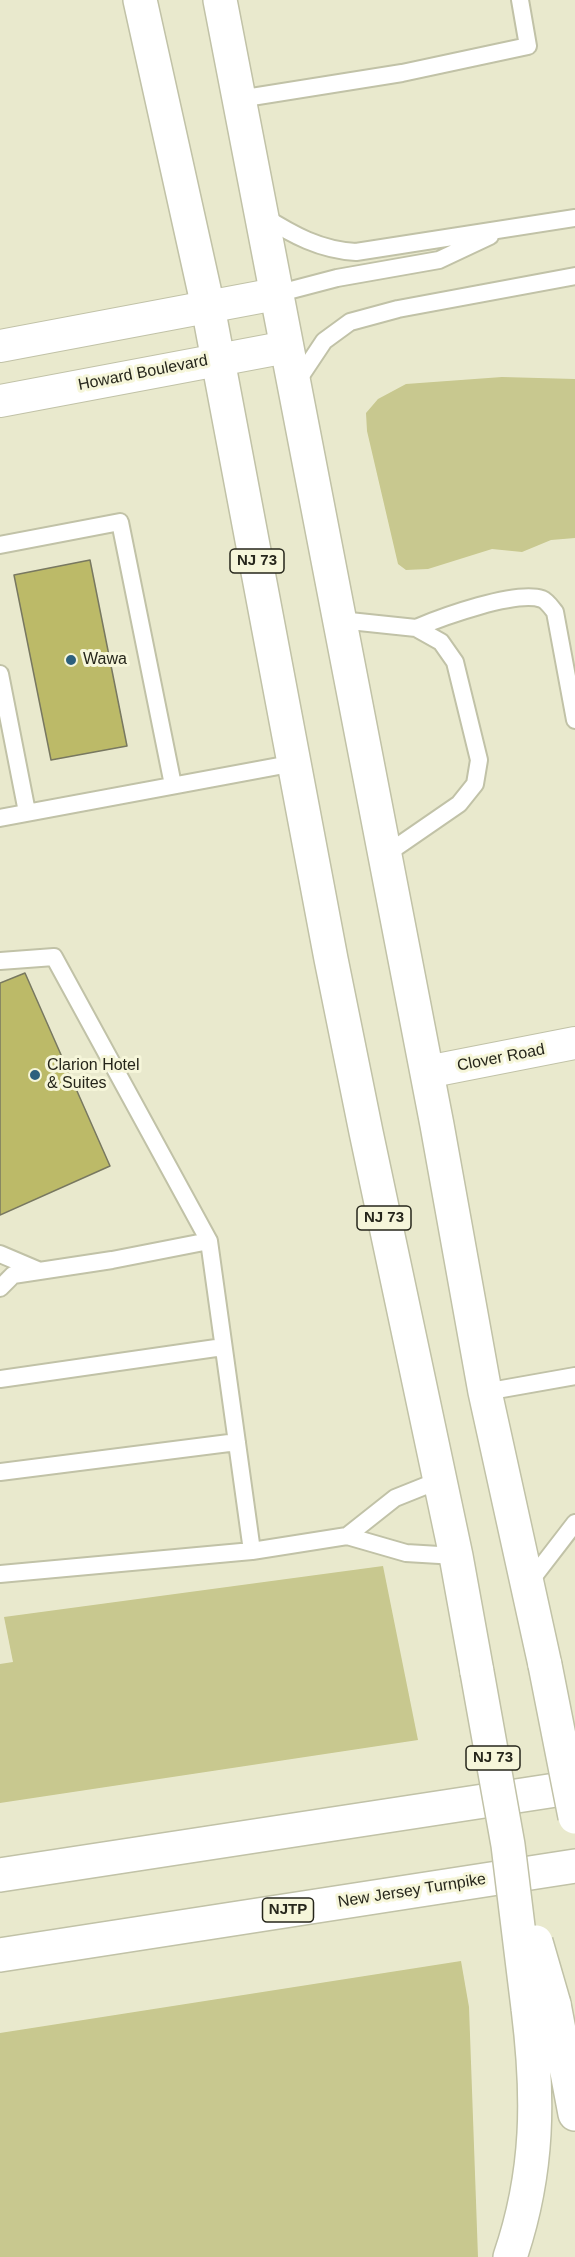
<!DOCTYPE html>
<html>
<head>
<meta charset="utf-8">
<style>
  body { margin:0 }
  canvas { display:block; background:#e9e9cd }
</style>
</head>
<body>
<canvas width="575" height="2257"></canvas>
<script>
const g = document.querySelector('canvas').getContext('2d');
g.lineJoin = 'round';
function paint(path, color) { g.fillStyle = color; g.fill(path, 'evenodd'); }
function stroke(path, color, width, dash) { g.strokeStyle = color; g.lineWidth = width; g.lineCap = dash ? 'butt' : 'round'; g.setLineDash(dash || []); g.stroke(path); }
function label(font, color, halo, rows, align = 'center') {
  g.font = font + ' Arial,sans-serif'; g.lineWidth = 6; g.setLineDash([]); g.textBaseline = 'middle'; g.strokeStyle = halo; g.fillStyle = color; for (const [text, x, y, turn = 0] of rows) {
    g.save(); g.translate(x, y); g.rotate((+turn || 0) * Math.PI / 180); g.textAlign = isNaN(turn) ? turn : align; if (halo) g.strokeText(text, 0, 0); g.fillText(text, 0, 0); g.restore();
  }
}
paint(new Path2D(`
  M502 377 575 379V538L551 540 522 552 492 549 428 569 406 570 398 564 367 431 366 413 378 399 406 384Z
  M383 1566 418 1740 0 1803V1664L13 1662 4 1617Z
  M461 1961 469 2007 478 2257H0V2033Z`), '#c8c88f');
const building = new Path2D(`
  M90 560 127 746 51 760 14 575Z
  M25 973 110 1166 0 1215V983Z`);
paint(building, '#bcba68');
stroke(building, '#787860', 1.5);
const lane = new Path2D(`
  M239 99 402 73 528 46 520 0
  M263 216C293 235 320 250 356 252L575 218
  M276 294 337 278 439 260 490 236
  M296 383 324 341 350 322 398 309 575 276
  M0 545 120 522 173 785
  M340 620 416 628 441 642 455 662 479 760 475 784 459 804 385 855
  M416 628C442 617 516 590 542 599 547 601 551 607 555 612L575 720
  M0 674 27 812
  M0 818 295 763
  M0 961 54 957 209 1241 252 1551
  M0 1254 40 1271
  M0 1288 13 1275 112 1260 209 1241
  M0 1379 223 1347
  M485 1392 575 1376
  M0 1472 237 1442
  M440 1480 395 1498 347 1536 406 1553 456 1556
  M0 1574 252 1551 347 1536
  M528 1584 575 1523`);
const street = new Path2D(`
  M0 346 276 294
  M0 401 287 347
  M427 1072 575 1043`);
const highway = new Path2D(`
  M140 0 208 307 331 959 366 1132 456 1556 477 1672
  M220 0 437 1125 485 1392 545 1665
  M0 1875 575 1787
  M0 1955 575 1866
  M554 2004 575 2114
  M510 2257C539 2172 539 2096 528 2008`);
stroke(lane, '#c1c2a7', 20);
stroke(street, '#c1c2a7', 34);
stroke(highway, '#c1c2a7', 36);
stroke(lane, '#fff', 16);
stroke(street, '#fff', 32);
stroke(highway, '#fff', 33);
const highwayBridge = new Path2D(`
  M545 1665 575 1817
  M477 1672 508 1845 528 2008
  M536 1942 554 2004`);
stroke(highwayBridge, '#c1c2a7', 36, []);
stroke(highwayBridge, '#fff', 33);
for (const [x, y, r, color] of [
  [71,660,6,"#2d607d"],
  [35,1075,6,"#2d607d"]
]) { const dot = new Path2D(); dot.arc(x, y, r, 0, 2 * Math.PI); g.fillStyle = color; g.fill(dot); stroke(dot, '#f6f6da', 2); }
for (const [x, y, w] of [
  [257,561,54],
  [384,1218,54],
  [493,1758,54],
  [288,1910,51]
]) { const box = new Path2D(); box.roundRect(x - w / 2, y - 12, w, 24, 4.5); g.fillStyle = '#f6f6da'; g.fill(box); stroke(box, '#26261b', 1.5); }
label('bold 15px', '#26261b', null, [
  ["NJ 73",257,561],
  ["NJ 73",384,1218],
  ["NJ 73",493,1758],
  ["NJTP",288,1910]
]);
label('16px', '#26261b', '#f6f6da', [
  ["Howard Boulevard",143,373,-11],
  ["Clover Road",501,1058,-11],
  ["New Jersey Turnpike",412,1891,-9]
]);
label('16px', '#26261b', '#f6f6da', [
  ["Wawa",83,660],
  ["Clarion Hotel",47,1066],
  ["& Suites",47,1084]
], 'left');
</script>
</body>
</html>
